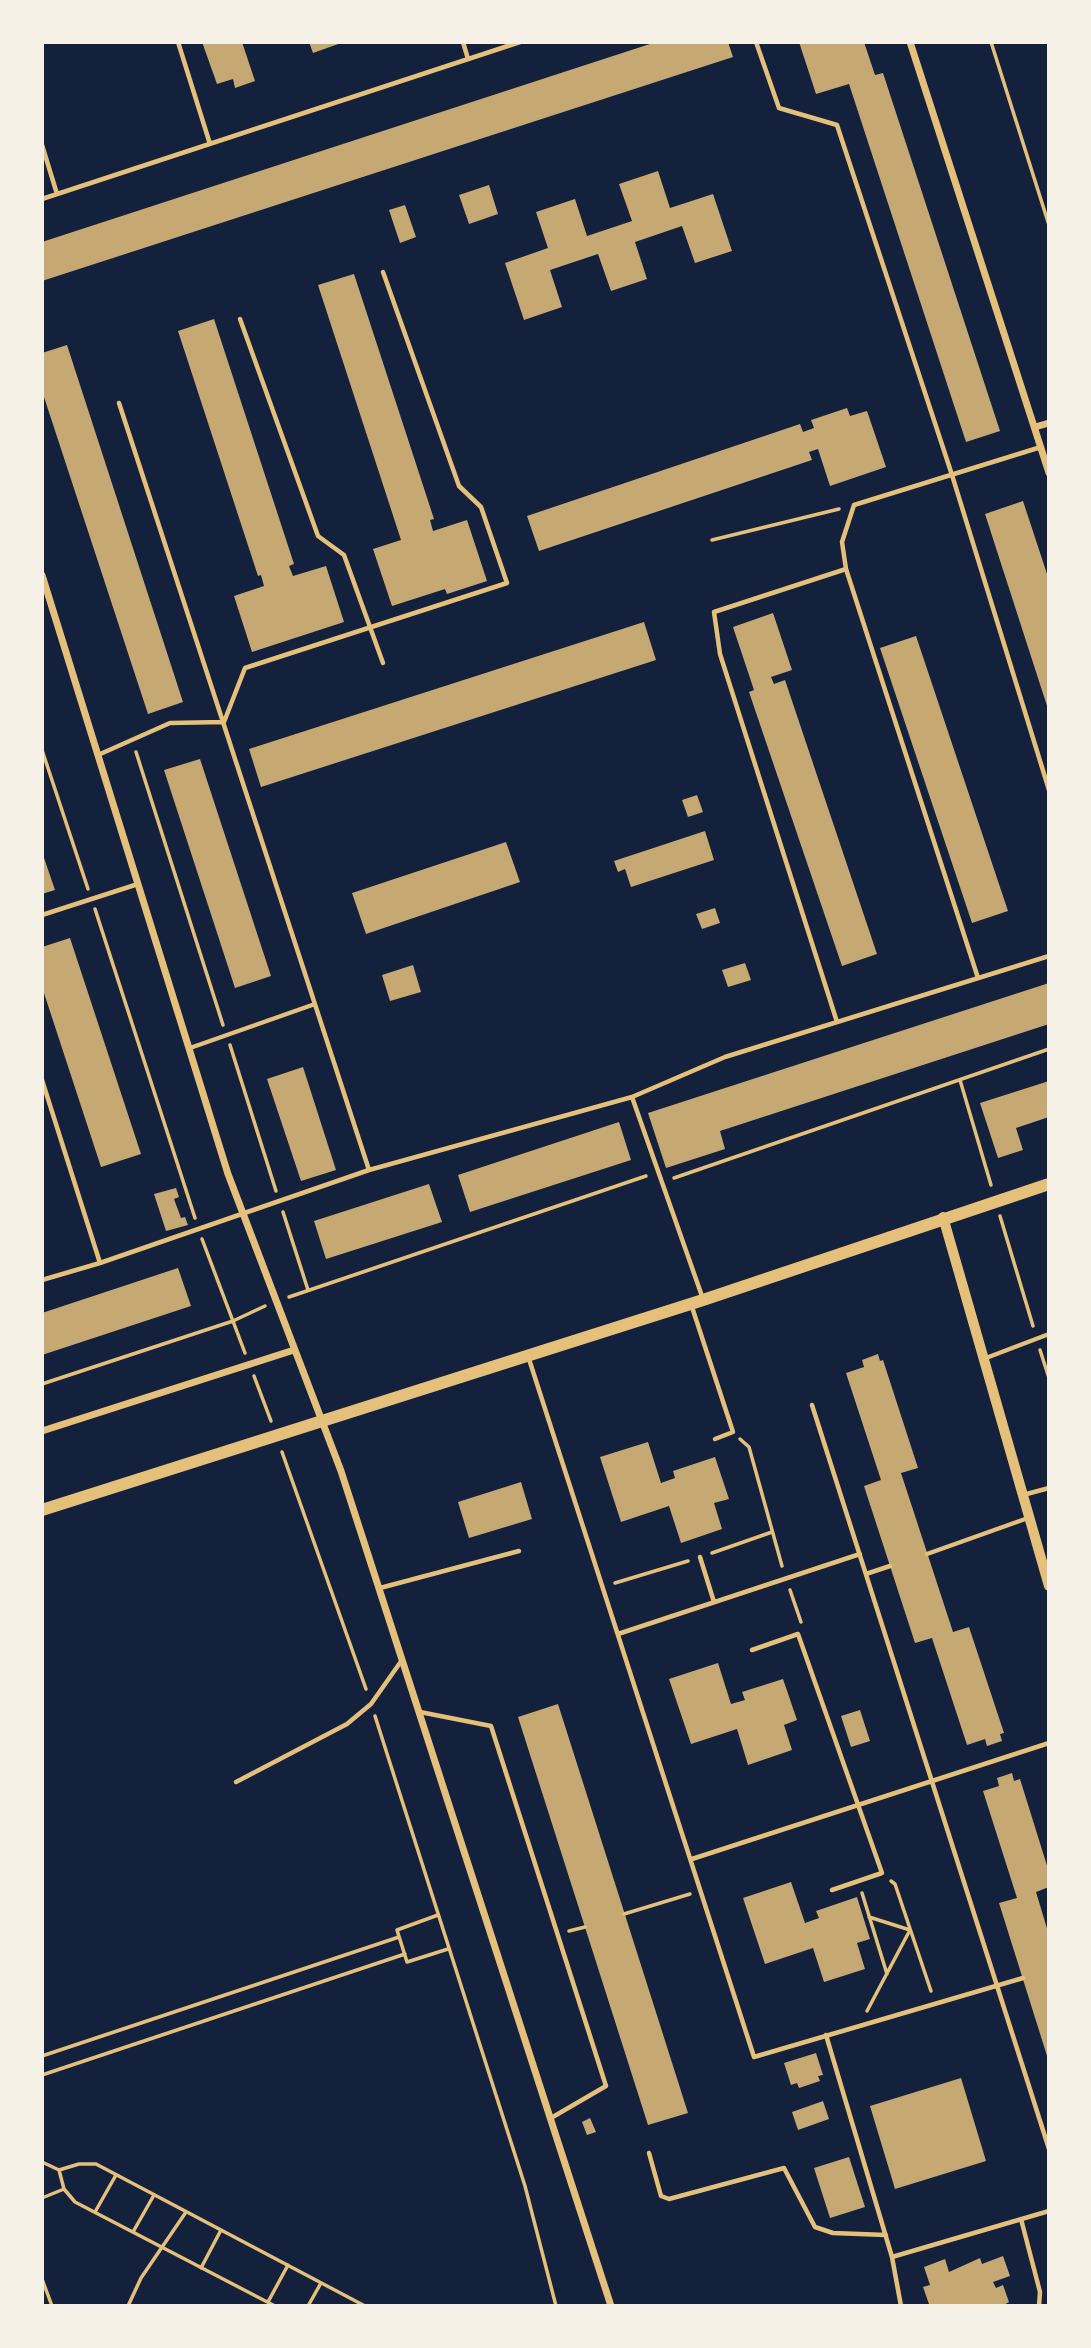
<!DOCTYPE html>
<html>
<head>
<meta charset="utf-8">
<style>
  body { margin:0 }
  #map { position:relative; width:1091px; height:2348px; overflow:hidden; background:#14213d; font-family:"DM Sans",sans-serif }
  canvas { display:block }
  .frame { position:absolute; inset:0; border:44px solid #f6f1e7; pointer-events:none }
</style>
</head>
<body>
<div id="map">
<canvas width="1091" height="2348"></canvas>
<div class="frame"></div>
</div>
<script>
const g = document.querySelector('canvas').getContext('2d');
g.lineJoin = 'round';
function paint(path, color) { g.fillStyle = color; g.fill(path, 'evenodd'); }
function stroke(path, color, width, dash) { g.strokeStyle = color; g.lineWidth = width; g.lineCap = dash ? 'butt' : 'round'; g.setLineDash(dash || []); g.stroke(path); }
paint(new Path2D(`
  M202 42H242L255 81 235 88 233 79 217 84Z
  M309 42H344L313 53Z
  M656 42H728L733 57 42 281V242Z
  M799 42H864L875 75 883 73 1000 431 966 442 849 84 816 94Z
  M658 171 670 208 713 194 732 251 695 263 682 226 635 242 647 279 611 291 598 254 550 270 562 307 524 320 505 263 548 248 536 212 575 199 587 236 632 221 619 184Z
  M489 185 498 214 469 224 459 195Z
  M405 205 416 237 400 243 389 210Z
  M354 274 434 519 430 520 433 531 467 520 487 581 447 594 445 589 392 606 373 549 401 540 318 285Z
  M214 319 294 564 289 566 293 576 326 566 344 622 252 652 234 596 264 586 261 575 258 576 178 331Z
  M67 345 183 702 148 714 42 391V353Z
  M847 408 850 416 867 411 886 467 830 486 818 449 809 452 812 460 539 551 527 516 800 424 803 432 814 428 811 420Z
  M1023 501 1049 580 1048 709 985 514Z
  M773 613 792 670 771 677 774 684 785 680 877 954 842 966 749 692 754 690 733 627Z
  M644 622 656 660 261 787 249 749Z
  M916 636 1008 911 972 923 880 648Z
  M200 759 271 976 235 988 164 770Z
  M697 795 703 812 688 817 682 800Z
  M705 831 714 860 631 887 625 869 618 872 614 861Z
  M506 842 520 882 366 934 352 893Z
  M42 852 55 890 42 894Z
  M715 908 720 923 702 929 696 914Z
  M70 938 141 1154 101 1167 42 987V947Z
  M745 963 751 980 728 987 722 970Z
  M413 965 421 992 390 1001 382 975Z
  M1049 983V1024L720 1131 725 1149 666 1168 648 1113Z
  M303 1067 336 1170 301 1181 267 1079Z
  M1049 1081V1117L1016 1128 1023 1150 998 1158 980 1103Z
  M619 1122 631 1160 470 1212 458 1175Z
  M429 1184 442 1222 326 1259 314 1221Z
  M176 1188 179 1197 174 1199 181 1218 185 1217 188 1225 166 1231 154 1194Z
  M178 1268 191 1306 42 1355V1313Z
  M878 1354 880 1361 883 1360 918 1468 901 1473 953 1632 969 1627 1004 1733 1000 1734 1002 1741 987 1746 985 1739 967 1745 932 1638 915 1643 864 1486 881 1480 846 1373 864 1367 862 1360Z
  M648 1442 661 1483 675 1478 673 1471 715 1457 729 1499 714 1503 722 1529 681 1543 669 1506 621 1522 600 1457Z
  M521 1482 532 1519 469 1538 458 1502Z
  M718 1663 731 1704 745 1700 742 1692 783 1679 797 1720 784 1725 792 1750 748 1765 737 1729 691 1744 669 1679Z
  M558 1704 688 2113 648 2125 518 1717Z
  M860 1710 870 1741 851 1747 841 1716Z
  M1012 1773 1014 1781 1020 1779 1049 1872V1887L1036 1892 1049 1935 1048 2059 999 1903 1017 1898 983 1791 999 1786 997 1778Z
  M791 1882 805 1923 819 1918 816 1911 857 1897 870 1939 857 1943 865 1969 824 1982 813 1948 765 1964 743 1898Z
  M816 2053 823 2075 818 2076 820 2081 799 2088 797 2083 791 2085 784 2063Z
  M961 2078 986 2161 895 2189 870 2106Z
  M823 2101 829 2119 798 2130 792 2112Z
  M590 2118 596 2132 587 2135 582 2122Z
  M849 2157 865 2207 830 2218 814 2168Z
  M1003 2256 1010 2276 993 2282 996 2288 1003 2285 1009 2302 1002 2306 929 2304 923 2287 930 2285 924 2267 945 2259 949 2272 980 2258 982 2264Z`), '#c6a872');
stroke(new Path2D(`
  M991 42 1049 225
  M712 540 839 509
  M42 750 88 889
  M136 752 223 1025
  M95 909 195 1218
  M230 1045 276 1191
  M960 1080 991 1185
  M674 1178 1049 1049
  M283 1212 308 1290
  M1000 1216 1033 1326
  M202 1239 245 1353
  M289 1297 646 1176
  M1040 1350 1049 1378
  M254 1376 271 1421
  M42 1384 233 1321 265 1306
  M740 1439 749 1447 782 1566
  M282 1452 366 1689
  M712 1553 772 1532
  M615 1583 688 1561
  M790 1590 801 1622
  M375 1716 525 2186 556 2306
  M891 1881 895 1884 931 1991
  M862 1893 887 1974
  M624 1914 690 1894
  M438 1915 397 1930 407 1962 448 1949
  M569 1931 585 1927
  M867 2011 910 1930 869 1917
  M42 2056 399 1937
  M42 2075 405 1954
  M42 2162 59 2170 79 2164H96L365 2306
  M59 2170 64 2189 75 2202 275 2306
  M42 2198 64 2189
  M95 2212 116 2175
  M133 2232 154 2195
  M201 2268 221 2230
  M42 2279 52 2306
  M268 2302 288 2265
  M128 2306 141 2278 186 2212
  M308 2306 321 2283`), '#e5c07b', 3.5);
stroke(new Path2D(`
  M178 42 210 144
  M463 42 468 59
  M756 42 779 108 837 125 952 475 1049 790
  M42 145 57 194
  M42 199 520 42
  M240 319 318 536 344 555 383 663
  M119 403 369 1170
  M98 755 170 723 224 722 245 668 507 583 481 507 459 486 383 272
  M42 915 138 884
  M978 978 846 569 842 542 854 505 1041 447
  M837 1022 720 654 714 612 846 569
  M190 1048 315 1004
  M42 1080 100 1263
  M632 1097 703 1299
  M42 1280 100 1263 369 1170 632 1097 725 1057 1049 956
  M691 1304 733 1432 715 1439
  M528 1356 754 2057 1023 1978
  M986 1358 1049 1334
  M812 1405 1049 2149
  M1023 1495 1049 1488
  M927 1554 1028 1518
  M700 1557 714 1602
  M866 1574 890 1566
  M380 1588 519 1551
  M618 1634 860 1554
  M752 1650 798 1634 882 1873 832 1890
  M420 1712 491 1726 606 2086 551 2118
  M236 1782 347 1724 371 1704 402 1660
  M692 1859 1049 1743
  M826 2035 892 2257 901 2306
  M649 2153 661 2196 669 2199 784 2168 815 2227 833 2233 886 2235
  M1021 2219 1040 2292 1039 2306
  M892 2257 1049 2211`), '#e5c07b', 4.5);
stroke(new Path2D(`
  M910 42 1049 473
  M1035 427 1049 423
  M42 575 228 1174 341 1471 611 2306
  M42 1431 294 1350`), '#e5c07b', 7);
stroke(new Path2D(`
  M943 1217 1049 1586`), '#e5c07b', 10);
stroke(new Path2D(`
  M42 1510 703 1300 1049 1184`), '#e5c07b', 12);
</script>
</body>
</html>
